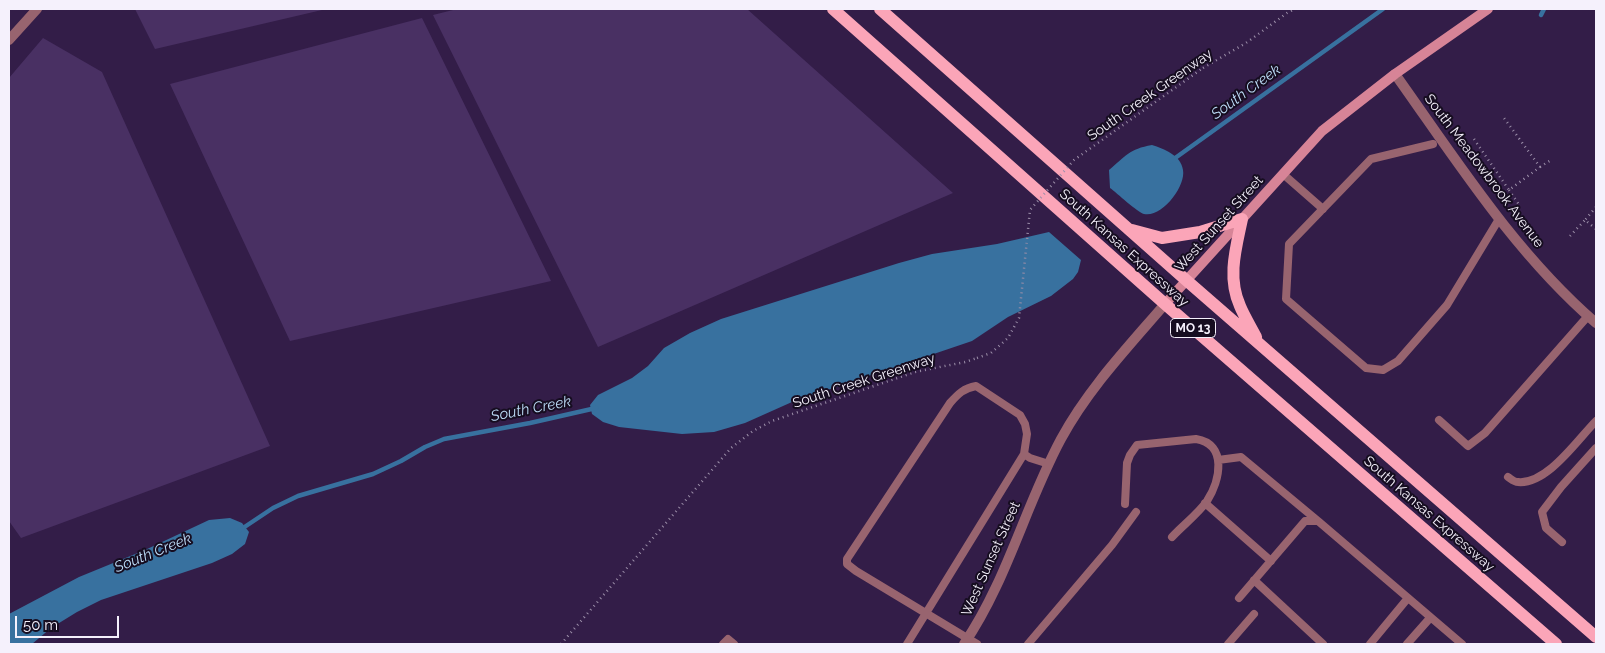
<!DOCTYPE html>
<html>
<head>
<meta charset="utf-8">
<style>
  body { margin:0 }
  #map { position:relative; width:1605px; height:653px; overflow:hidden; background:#331d48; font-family:Raleway,sans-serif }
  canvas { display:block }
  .frame { position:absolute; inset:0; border:10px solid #f5f1fc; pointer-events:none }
  .scale { position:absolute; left:15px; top:616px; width:104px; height:22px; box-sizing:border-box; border:2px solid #f5f1fc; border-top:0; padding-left:6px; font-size:15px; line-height:18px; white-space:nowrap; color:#f5f1fc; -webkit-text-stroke:4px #160d20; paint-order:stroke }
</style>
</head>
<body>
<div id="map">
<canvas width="1605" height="653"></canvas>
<div class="frame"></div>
<div class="scale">50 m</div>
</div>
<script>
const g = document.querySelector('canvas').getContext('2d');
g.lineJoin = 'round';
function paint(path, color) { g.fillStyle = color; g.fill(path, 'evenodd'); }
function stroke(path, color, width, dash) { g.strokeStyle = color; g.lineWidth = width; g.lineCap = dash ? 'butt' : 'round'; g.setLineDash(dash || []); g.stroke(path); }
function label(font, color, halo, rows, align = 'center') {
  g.font = font + ' Raleway,sans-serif'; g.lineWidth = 4; g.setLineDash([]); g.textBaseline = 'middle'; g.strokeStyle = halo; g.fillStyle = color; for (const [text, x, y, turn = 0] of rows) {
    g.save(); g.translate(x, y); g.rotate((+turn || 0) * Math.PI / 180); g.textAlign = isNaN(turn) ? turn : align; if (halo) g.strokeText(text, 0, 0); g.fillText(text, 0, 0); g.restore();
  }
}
paint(new Path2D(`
  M135 9H321L322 10 155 49Z
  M457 9H747L953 193 598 347 433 15Z
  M422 18 551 281 290 341 170 84Z
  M43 38 102 72 270 446 21 538 9 521V78Z`), '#493063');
paint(new Path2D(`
  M1152 145C1164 149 1181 155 1183 170 1186 186 1162 218 1144 214 1137 212 1117 193 1110 188L1109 170C1126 156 1129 149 1152 145Z
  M1049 232 1081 260 1078 272 1073 279 1051 296 1008 317 972 341 792 402 745 423 714 432 682 434 619 427 603 422 592 414 590 405 598 395 632 378 648 366 664 348 690 333 721 319 899 263 932 254 997 244Z
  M230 518 242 523 249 532 245 544 232 554 212 563 101 600 77 612 51 628 32 644H9V614L79 577 145 550 209 520Z`), '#38719f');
stroke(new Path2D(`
  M1541 15 1544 9
  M1171 161 1383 9
  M240 530 273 508 298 496 373 474 401 461 425 447 444 439 530 423 596 408`), '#38719f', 4.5);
stroke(new Path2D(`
  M1203 68 1246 43 1287 13 1295 9
  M1474 139 1509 190 1540 167 1504 118
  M1540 167 1551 160
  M1509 190 1520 206
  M1596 207 1585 220 1596 229
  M1570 236 1585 220
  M561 644 731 448 753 431 772 421 915 372 965 362 977 358`), '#9c8fa9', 2.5, [1, 4]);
stroke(new Path2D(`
  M1433 144 1371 159 1289 244 1286 299 1366 368 1383 370 1398 361 1447 305 1499 219
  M1283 174 1323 209
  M1439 420 1468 446 1485 433 1588 316
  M1218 460 1241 457 1318 521
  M1508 477C1511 479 1514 482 1518 482 1547 485 1578 439 1596 421
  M1205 503 1271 561
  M1125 504 1127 463 1130 455 1137 445 1196 439C1228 444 1220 481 1207 501 1198 514 1183 525 1172 537
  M1562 542 1546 528 1542 512 1561 487 1596 448
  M1254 580 1323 644
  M1239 598 1305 521H1318L1462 644
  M723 644 728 639 734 644
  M907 644 1024 454
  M977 644 856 571 847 564V559L950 403C958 394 964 388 976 386L1020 415 1025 424 1027 434 1024 454 1030 458 1049 464
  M1028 644 1112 545 1136 512
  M1228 644 1254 614
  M1370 644 1408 598
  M1407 644 1430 618`), '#98646f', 8);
stroke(new Path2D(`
  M9 40 37 9
  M1395 74C1457 161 1515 253 1596 323
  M964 644C1007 581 1025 506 1061 439 1088 389 1128 347 1165 304`), '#98646f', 10);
stroke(new Path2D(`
  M1165 304 1322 131 1395 74 1488 9`), '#d78497', 10);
stroke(new Path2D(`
  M833 9 1165 304 1556 644
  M880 9 1186 280 1596 637
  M1132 230 1162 238 1200 232 1242 219C1236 248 1227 277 1240 306 1244 316 1251 327 1256 337`), '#fba5b8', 12);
stroke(new Path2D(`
  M977 358 991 353 1008 338 1019 318 1030 210 1074 160 1203 68`), '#9c8fa9', 2.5, [1, 4]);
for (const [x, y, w] of [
  [1193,328,45]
]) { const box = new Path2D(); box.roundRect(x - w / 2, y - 9.5, w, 19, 4); g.fillStyle = '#160d20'; g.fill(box); stroke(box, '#f5f1fc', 1); }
label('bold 12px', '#f5f1fc', null, [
  ["MO 13",1193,328]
]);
label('14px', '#f5f1fc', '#160d20', [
  ["South Creek Greenway",1150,95,-35],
  ["South Meadowbrook Avenue",1484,171,53],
  ["West Sunset Street",1219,224,-48],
  ["South Kansas Expressway",1124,248,42],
  ["South Creek Greenway",864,381,-18],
  ["South Kansas Expressway",1429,514,41],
  ["West Sunset Street",991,559,-66]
]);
label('italic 15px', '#bddcf7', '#160d20', [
  ["South Creek",1246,92,-36],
  ["South Creek",531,409,-11],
  ["South Creek",153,553,-22]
]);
</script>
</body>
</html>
